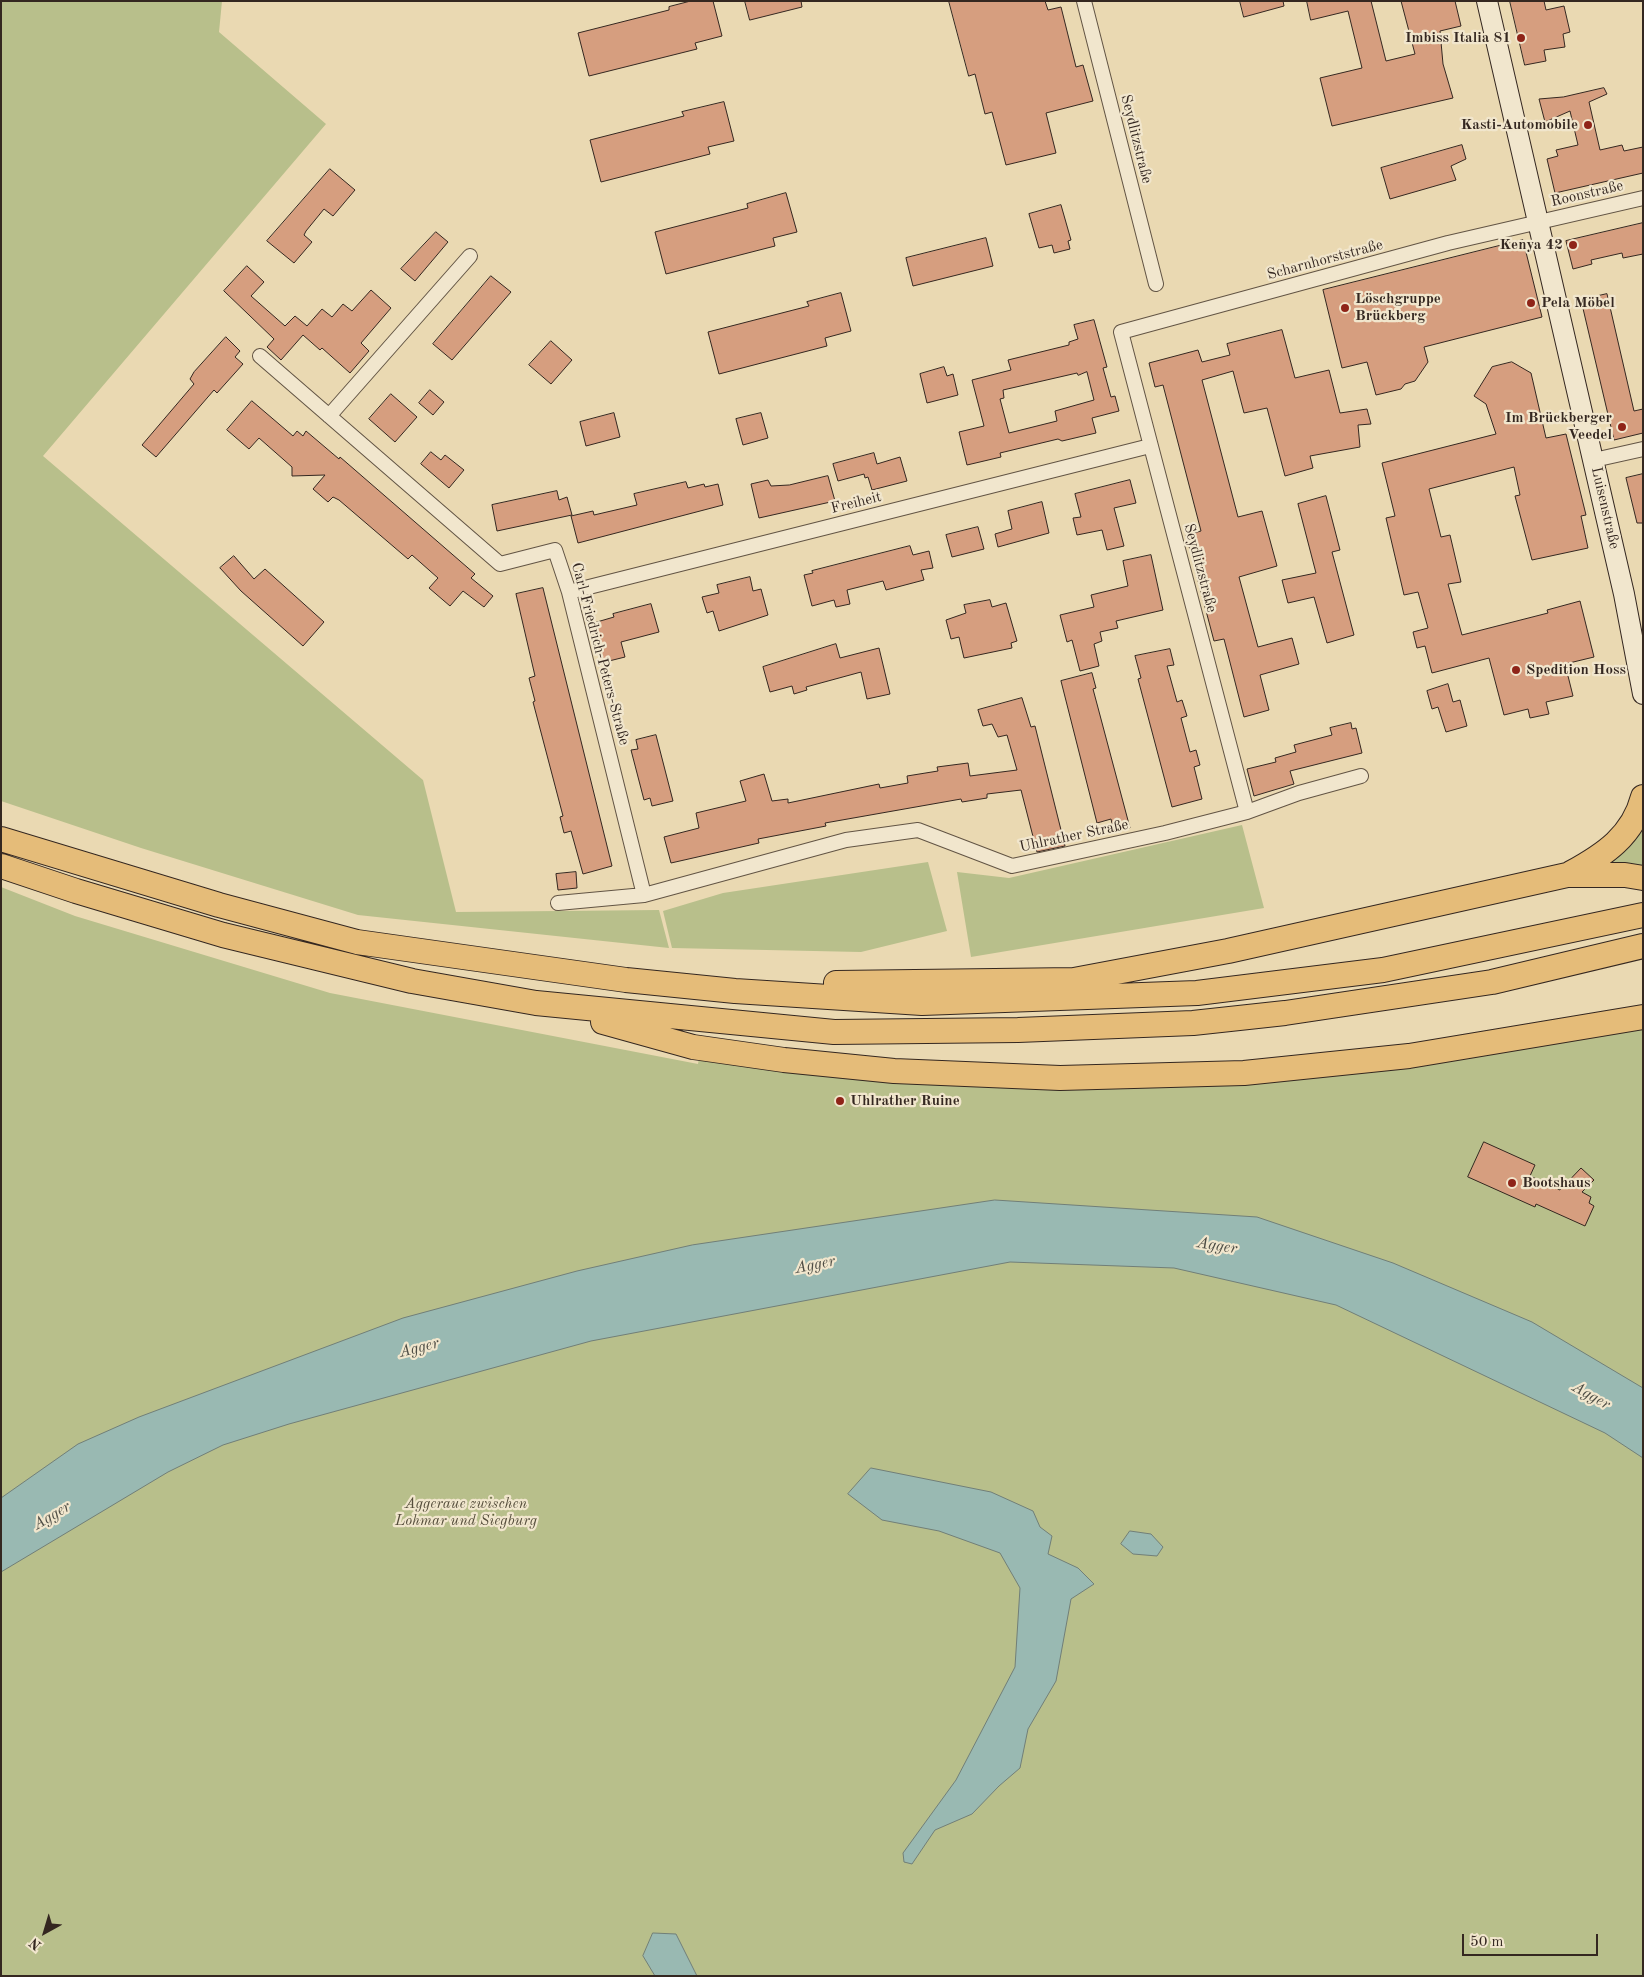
<!DOCTYPE html>
<html>
<head>
<meta charset="utf-8">
<style>
  body { margin:0 }
  #map { position:relative; width:1644px; height:1977px; overflow:hidden; background:#ead9b2; font-family:"Old Standard TT",serif }
  canvas { display:block }
  .frame { position:absolute; inset:0; border:2px solid #342720; pointer-events:none }
  .north { position:absolute; left:20px; top:1907px; width:50px; height:50px; -webkit-text-stroke:4px #f1e6cd; paint-order:stroke; rotate:219deg; font-size:14px; font-weight:700; line-height:20px; text-align:center; color:#342720 }
  .north::after { content:''; display:block; margin:auto; width:18px; height:22px; background:#342720; clip-path:polygon(50% 0,100% 100%,50% 72%,0 100%) }
  .scale { position:absolute; left:1462px; top:1934px; width:136px; height:22px; box-sizing:border-box; border:2px solid #342720; border-top:0; padding-left:6px; font-size:15px; line-height:18px; white-space:nowrap; color:#342720; -webkit-text-stroke:4px #f1e6cd; paint-order:stroke }
</style>
</head>
<body>
<div id="map">
<canvas width="1644" height="1977"></canvas>
<div class="frame"></div>
<div class="north">N</div>
<div class="scale">50 m</div>
</div>
<script>
const g = document.querySelector('canvas').getContext('2d');
g.lineJoin = 'round';
function paint(path, color) { g.fillStyle = color; g.fill(path, 'evenodd'); }
function stroke(path, color, width, dash) { g.strokeStyle = color; g.lineWidth = width; g.lineCap = dash ? 'butt' : 'round'; g.setLineDash(dash || []); g.stroke(path); }
function label(font, color, halo, rows, align = 'center') {
  g.font = font + ' "Old Standard TT",serif'; g.lineWidth = 4.5; g.setLineDash([]); g.textBaseline = 'middle'; g.strokeStyle = halo; g.fillStyle = color; for (const [text, x, y, turn = 0] of rows) {
    g.save(); g.translate(x, y); g.rotate((+turn || 0) * Math.PI / 180); g.textAlign = isNaN(turn) ? turn : align; if (halo) g.strokeText(text, 0, 0); g.fillText(text, 0, 0); g.restore();
  }
}
paint(new Path2D(`
  M1 1H222L219 32 326 124 43 456 423 780 456 912 659 910 669 948 358 915 141 848 1 801Z
  M1643 823V868L1601 867Z
  M1242 825 1264 908 971 957 957 872 1009 878Z
  M928 862 947 931 861 952 672 948 663 911 723 893Z
  M1 887 75 916 330 993 698 1064 700 1053 1203 1077 1643 1017V1976H1Z`), '#b8bf8b');
const water = new Path2D(`
  M995 1200 1257 1217 1393 1263 1532 1322 1643 1388V1458L1605 1433 1336 1305 1174 1268 1010 1262 591 1341 289 1424 223 1445 168 1472 1 1572V1498L78 1444 139 1417 403 1318 577 1271 692 1245Z
  M871 1468 991 1492 1033 1511 1040 1527 1052 1536 1048 1554 1078 1568 1094 1584 1071 1599 1056 1681 1028 1729 1020 1768 999 1786 972 1814 935 1830 912 1864 904 1862 903 1853 956 1780 1015 1667 1020 1588 1000 1553 939 1531 882 1520 848 1494Z
  M1130 1531 1151 1534 1163 1547 1157 1556 1133 1554 1121 1544Z
  M653 1933 676 1934 697 1976H655L643 1956Z`);
paint(water, '#99b9b2');
stroke(water, '#717f78', 1);
const building = new Path2D(`
  M691 1H713L722 36 695 43 697 49 589 76 578 33 669 10V7Z
  M745 1H801L802 7 750 20Z
  M949 1H1045L1048 10 1061 7 1076 67 1083 65 1093 101 1046 113 1056 153 1006 165 992 112 985 114 975 74 969 76Z
  M1240 1H1283L1284 6 1244 17Z
  M1307 1H1371L1386 61 1415 54 1401 1H1455L1461 26 1440 31 1443 64 1453 98 1332 126 1320 78 1362 68 1348 11 1311 20Z
  M1510 1H1544L1546 10 1564 6 1570 32 1563 34 1565 47 1544 50 1546 61 1525 65Z
  M1604 88 1607 94 1589 102 1600 150 1622 145 1624 151 1643 147V173L1555 193 1547 159 1558 156 1556 150 1578 145 1570 111 1545 122 1539 99 1563 97Z
  M724 102 734 141 708 147 710 154 601 182 590 140 684 116 682 112Z
  M1462 145 1466 159 1451 166 1456 180 1390 199 1381 168Z
  M330 169 355 190 333 216 324 209 306 231 304 235 312 242 294 263 267 241Z
  M786 193 797 232 773 238 775 246 666 274 655 232 748 208 747 204Z
  M1061 205 1071 240 1068 241 1070 249 1054 253 1052 245 1039 248 1029 214Z
  M1643 223V254L1623 258 1622 253 1591 260 1592 264 1573 269 1566 241Z
  M436 232 448 242 415 281 401 269Z
  M986 238 993 266 913 286 906 258Z
  M1523 240 1542 317 1424 347 1428 362 1415 381 1405 384 1401 389 1376 395 1367 362 1342 368 1323 290Z
  M247 266 264 282 251 296 285 326 295 316 307 326 322 309 332 317 343 304 352 311 371 290 391 308 361 343 369 351 350 373 322 348 320 350 303 335 281 360 267 347 274 339 224 291Z
  M491 276 511 292 452 360 433 344Z
  M841 293 851 331 825 338 827 346 719 374 708 332 809 306 807 302Z
  M1607 294 1634 411 1643 409V433L1614 440 1581 300Z
  M1094 320 1107 367 1103 368 1111 397 1115 396 1119 411 1092 418 1096 433 1062 441 1058 439 1000 453 1001 457 967 465 959 432 984 426 972 380 1011 370 1008 360 1069 345V342L1078 339 1074 325ZM1087 372 1094 400 1055 411 1057 421 1009 433 1000 399 1004 398 1003 390 1077 373 1078 375Z
  M1282 330 1295 378 1329 370 1340 413 1367 409 1371 424 1358 425 1360 447 1310 456 1313 468 1285 476 1267 408 1244 413 1233 371 1202 380 1238 517 1262 511 1277 566 1239 577 1258 647 1292 638 1299 664 1260 675 1269 710 1244 717 1224 639 1214 641 1186 535 1201 531 1163 385 1155 387 1149 363 1198 350 1202 362 1230 355 1227 344Z
  M226 337 240 351 235 357 243 364 217 393 214 390 156 457 142 445 194 384 190 379 194 372Z
  M551 341 572 360 551 384 529 365Z
  M1512 362 1531 373 1546 438 1566 434 1586 515 1581 516 1588 548 1532 560 1515 496 1520 495 1514 467 1429 489 1441 537 1450 535 1461 582 1448 584 1462 635 1548 613 1547 610 1580 601 1594 657 1565 664 1573 696 1546 702 1549 714 1530 718 1528 709 1504 715 1489 658 1432 673 1425 646 1417 648 1413 632 1428 628 1418 592 1404 595 1386 518 1395 516 1382 463 1496 434 1486 404 1474 396 1492 367Z
  M944 367 947 376 953 374 958 395 927 403 920 374Z
  M430 390 444 402 433 415 419 403Z
  M391 394 417 417 395 442 369 419Z
  M252 401 293 436 297 431 303 436 306 431 339 459 340 457 475 574 471 578 493 596 484 607 463 591 450 606 429 588 438 578 412 555 408 559 339 500 333 497 328 502 313 489 325 475 292 476V467L259 438 249 449 227 430Z
  M614 413 620 437 586 446 580 422Z
  M761 413 768 438 743 445 736 419Z
  M431 452 441 460 445 455 464 470 449 488 421 464Z
  M874 453 877 464 900 457 907 481 872 490 868 477 865 478 864 474 838 481 833 464Z
  M1643 474V523H1637L1626 478Z
  M828 476 835 501 759 518 751 484 768 480 771 486 789 485Z
  M1130 480 1136 503 1114 508 1124 546 1107 550 1102 530 1077 535 1073 518 1081 517 1075 494Z
  M686 482 688 488 704 484 705 487 718 484 723 505 578 543 571 516 593 511 594 515 637 505 634 494Z
  M557 491 559 500 567 497 572 515 497 531 492 505Z
  M1326 496 1340 550 1332 552 1354 635 1327 643 1314 597 1288 603 1282 580 1316 573 1298 504Z
  M1042 502 1049 533 998 547 995 534 1012 529 1008 511Z
  M978 527 984 549 952 557 946 535Z
  M910 546 913 555 929 551 933 568 921 570 924 580 886 590 883 581 847 590 850 604 836 607 834 600 812 606 804 575 813 573 812 571Z
  M1151 555 1163 610 1116 621 1118 628 1100 632 1102 641 1094 644 1099 666 1080 671 1072 640 1067 642 1060 615 1094 607 1091 595 1128 586 1123 561Z
  M234 556 254 579 265 569 324 622 303 646 241 591 220 568Z
  M750 577 753 591 761 589 768 615 719 631 713 611 707 613 702 597 719 593 717 585Z
  M543 588 612 866 583 874 571 831 564 833 560 817 563 816 533 702 535 701 529 678 535 676 516 594Z
  M990 600 992 607 1006 603 1017 641 1011 643 1012 648 964 658 959 637 951 639 946 620 966 613 964 605Z
  M651 604 659 632 621 642 625 657 601 663 590 624 614 617 613 614Z
  M836 644 840 658 879 648 890 694 867 699 861 672 806 687 807 690 794 694 792 686 770 692 763 667Z
  M1170 649 1174 665 1167 666 1177 702 1182 700 1187 716 1181 718 1190 752 1196 750 1200 765 1194 767 1202 799 1172 807 1138 679 1141 678 1135 656Z
  M1092 673 1096 688 1093 689 1097 704 1130 828 1114 832 1111 819 1097 823 1061 681Z
  M1448 684 1453 702 1460 700 1467 726 1446 732 1438 707 1432 709 1427 691Z
  M1022 698 1031 727 1035 726 1065 846 1037 852 1021 790 987 794V798L962 802 961 799 825 823 826 826 758 839 759 843 671 863 664 837 699 828 696 813 746 801 740 781 764 774 772 801 788 799V803L879 784 880 788 908 783 907 776 938 771 937 767 968 763 970 776 1017 770 1007 735 998 737 992 724 983 726 978 710Z
  M1351 723 1352 729 1356 728 1362 753 1290 771 1294 784 1254 796 1247 769 1276 762 1275 758 1296 752 1294 745 1332 735 1330 728Z
  M656 735 673 801 652 806 650 798 644 800 631 750 638 749 636 740Z
  M576 872 577 888 558 890 556 874Z
  M1484 1142 1535 1165 1530 1176 1560 1190 1581 1168 1594 1180 1582 1192 1591 1197 1589 1203 1594 1206 1585 1226 1536 1204 1535 1207 1468 1177Z`);
paint(building, '#d69e7f');
stroke(building, '#342720', 1);
const minor = new Path2D(`
  M1084 1 1156 284
  M260 356 500 564 555 550 569 592 644 895
  M329 416 470 256
  M1594 460 1643 449
  M569 592 1150 446
  M1247 812 1121 332 1448 243 1643 198
  M558 903 644 895 846 840 918 830 1012 866 1165 833 1247 812 1299 793 1361 776`);
const secondary = new Path2D(`
  M1487 1 1624 594 1643 694`);
const trunk = new Path2D(`
  M1 839 219 905 357 942 626 980 735 991 922 1003 1197 993 1383 970 1643 915
  M1 866 76 891 223 935 412 981 536 1003 834 1032 1018 1030 1193 1023 1285 1013 1492 982 1643 946
  M1571 873C1604 855 1633 836 1643 797
  M836 983 1074 980 1228 951 1567 875H1625L1643 878
  M603 1022 693 1047 784 1060 894 1071 1060 1078 1244 1073 1409 1056 1643 1017`);
stroke(minor, '#625444', 16);
stroke(secondary, '#342720', 22);
stroke(trunk, '#342720', 26);
stroke(minor, '#f1e6cd', 14);
stroke(secondary, '#f1e6cd', 20);
stroke(trunk, '#e5bc79', 24);
for (const [x, y, r, color] of [
  [1521,38,5,"#8f2418"],
  [1588,125,5,"#8f2418"],
  [1573,245,5,"#8f2418"],
  [1531,303,5,"#8f2418"],
  [1345,308,5,"#8f2418"],
  [1622,427,5,"#8f2418"],
  [1516,670,5,"#8f2418"],
  [840,1101,5,"#8f2418"],
  [1512,1183,5,"#8f2418"]
]) { const dot = new Path2D(); dot.arc(x, y, r, 0, 2 * Math.PI); g.fillStyle = color; g.fill(dot); stroke(dot, '#f1e6cd', 2); }
label('bold 15px', '#342720', '#f1e6cd', [
  ["Imbiss Italia 81",1511,38,"right"],
  ["Kasti-Automobile",1578,125,"right"],
  ["Kenya 42",1563,245,"right"],
  ["Löschgruppe",1355,299],
  ["Brückberg",1355,316],
  ["Pela Möbel",1541,303],
  ["Im Brückberger",1612,418,"right"],
  ["Veedel",1612,435,"right"],
  ["Spedition Hoss",1526,670],
  ["Uhlrather Ruine",850,1101],
  ["Bootshaus",1522,1183]
], 'left');
label('15px', '#342720', '#f1e6cd', [
  ["Seydlitzstraße",1136,139,76],
  ["Roonstraße",1587,194,-13],
  ["Scharnhorststraße",1325,260,-15],
  ["Freiheit",856,503,-14],
  ["Luisenstraße",1605,508,77],
  ["Seydlitzstraße",1200,568,75],
  ["Carl-Friedrich-Peters-Straße",600,654,75],
  ["Uhlrather Straße",1074,836,-12]
]);
label('italic 15px', '#554d3b', '#f1e6cd', [
  ["Aggeraue zwischen",466,1504],
  ["Lohmar und Siegburg",466,1521]
]);
label('italic 16px', '#4d4c44', '#f1e6cd', [
  ["Agger",1217,1246,9],
  ["Agger",815,1265,-11],
  ["Agger",419,1348,-14],
  ["Agger",1591,1396,29],
  ["Agger",52,1516,-31]
]);
</script>
</body>
</html>
